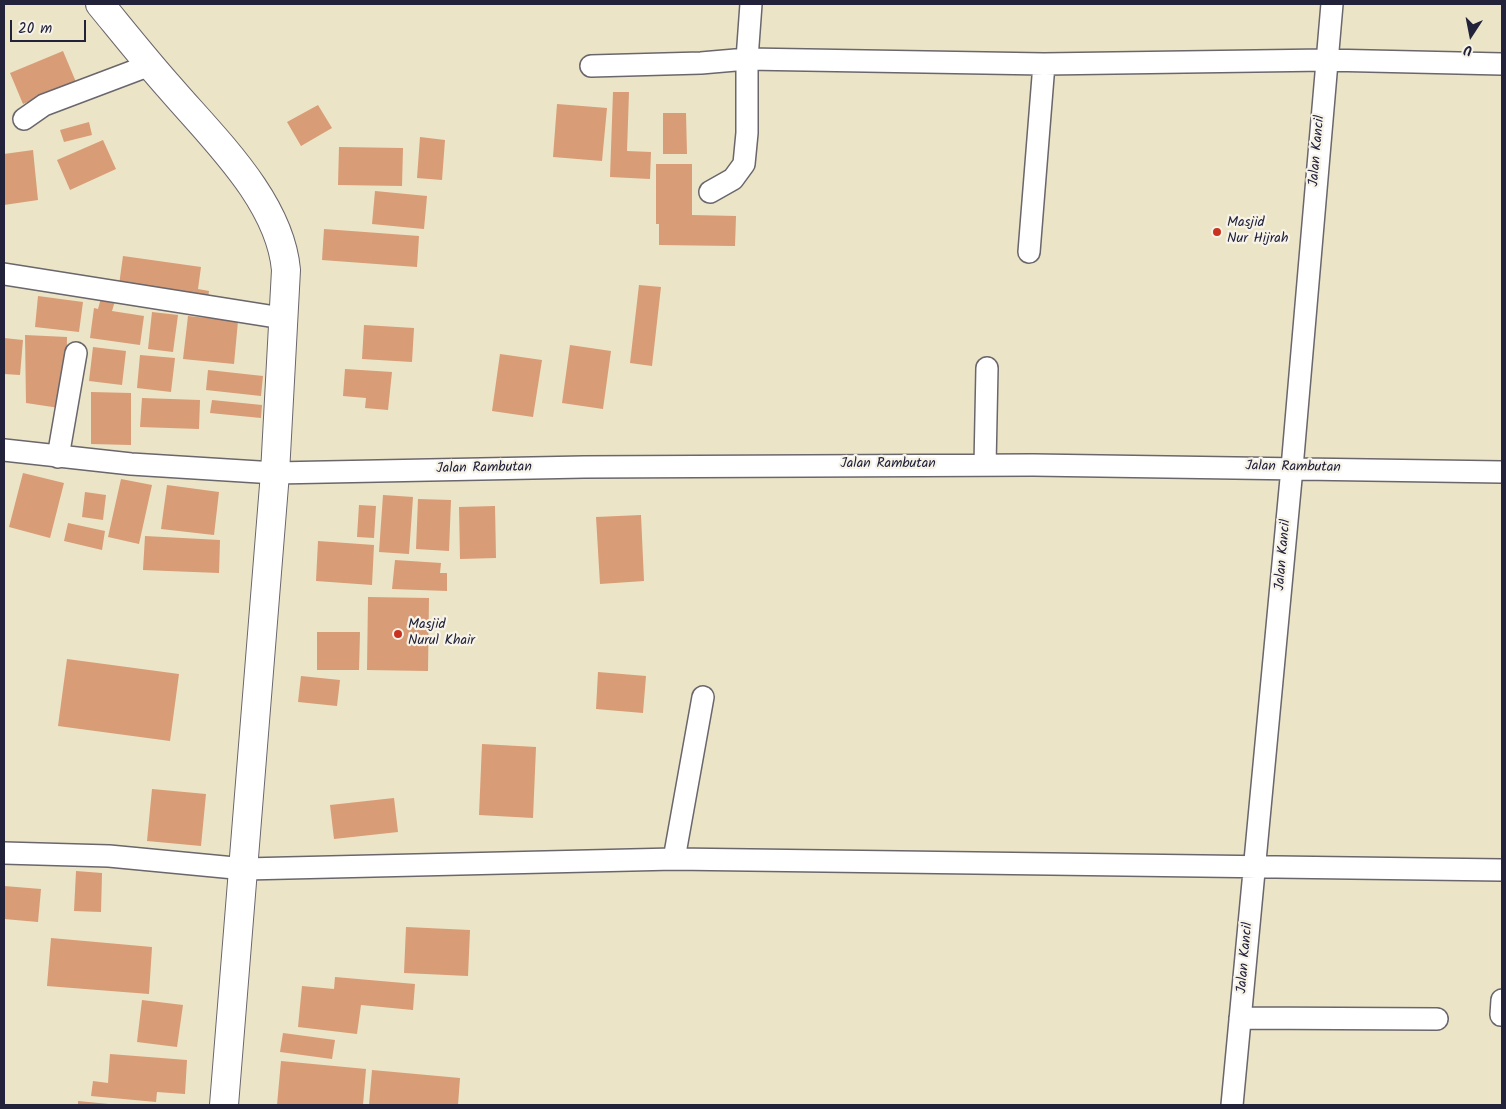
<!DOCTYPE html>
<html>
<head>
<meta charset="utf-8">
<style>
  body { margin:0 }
  #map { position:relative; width:1506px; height:1109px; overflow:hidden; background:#ece4c6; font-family:Kalam,sans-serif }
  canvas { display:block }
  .frame { position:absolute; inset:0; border:5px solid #22223b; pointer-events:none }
  .north { position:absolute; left:1446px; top:10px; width:50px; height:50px; -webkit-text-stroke:4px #f7f3e8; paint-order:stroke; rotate:191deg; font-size:14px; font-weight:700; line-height:20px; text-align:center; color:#22223b }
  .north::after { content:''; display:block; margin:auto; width:18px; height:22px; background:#22223b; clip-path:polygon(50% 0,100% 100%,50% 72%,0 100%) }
  .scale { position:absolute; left:10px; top:20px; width:76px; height:22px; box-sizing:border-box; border:2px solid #22223b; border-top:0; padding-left:6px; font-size:15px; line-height:18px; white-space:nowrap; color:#22223b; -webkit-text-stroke:4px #f7f3e8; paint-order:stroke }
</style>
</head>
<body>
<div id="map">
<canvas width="1506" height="1109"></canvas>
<div class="frame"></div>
<div class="north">U</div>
<div class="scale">20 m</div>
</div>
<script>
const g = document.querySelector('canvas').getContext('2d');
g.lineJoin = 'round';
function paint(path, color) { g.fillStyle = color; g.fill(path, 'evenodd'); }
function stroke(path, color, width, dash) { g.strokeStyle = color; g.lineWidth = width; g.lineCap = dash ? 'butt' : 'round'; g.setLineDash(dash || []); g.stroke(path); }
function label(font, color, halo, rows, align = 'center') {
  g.font = font + ' Kalam,sans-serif'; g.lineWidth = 4.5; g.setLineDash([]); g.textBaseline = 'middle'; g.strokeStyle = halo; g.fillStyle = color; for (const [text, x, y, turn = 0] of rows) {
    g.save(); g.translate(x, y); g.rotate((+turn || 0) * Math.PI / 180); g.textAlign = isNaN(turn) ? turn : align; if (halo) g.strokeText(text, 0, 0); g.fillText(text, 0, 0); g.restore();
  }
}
paint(new Path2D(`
  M63 51 76 82 23 104 10 73Z
  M613 92H629L627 151 651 152 650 179 610 177Z
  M557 104 607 108 602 161 553 157Z
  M318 105 332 128 301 146 287 122Z
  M663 113H686L687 154H663Z
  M89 122 92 135 64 142 60 130Z
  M420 137 445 140 442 180 417 178Z
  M103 140 116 169 70 190 57 160Z
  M339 147 403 148 402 186 338 185Z
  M33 150 38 200 4 205V154Z
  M656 164H692V215L736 216 735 246 659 245V224H656Z
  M375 191 427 196 424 229 372 224Z
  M324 229 419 236 417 267 322 260Z
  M123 256 201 267 198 289 209 291 207 305 119 285Z
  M639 285 661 287 652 366 630 363Z
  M38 296 83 302 79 332 35 327Z
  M101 298 115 301 112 311 144 316 140 345 90 338 94 308 98 309Z
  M152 312 178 315 173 352 148 349Z
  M188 316 238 321 234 364 183 359Z
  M364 325 414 328 412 362 362 359Z
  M25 335 67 337 66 409 26 403Z
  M4 338 23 340 20 375 4 374Z
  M570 345 611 351 603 409 562 403Z
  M93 347 126 351 122 385 89 381Z
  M500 354 542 360 533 417 492 411Z
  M140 355 175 358 171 392 137 388Z
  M345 369 392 372 388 410 365 408 366 398 343 396Z
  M208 370 263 376 261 396 206 390Z
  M91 392 131 393V445L91 444Z
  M142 398 200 400 199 429 140 427Z
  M212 400 262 405 261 418 210 413Z
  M23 473 64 483 50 538 9 527Z
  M121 479 152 485 139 544 108 537Z
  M167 485 219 492 214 535 161 529Z
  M85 492 106 495 103 520 82 517Z
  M383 495 413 497 409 554 379 552Z
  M418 499 451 500 449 551 416 549Z
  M359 505 376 506 374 538 357 537Z
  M495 506 496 558 460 559 459 507Z
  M641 515 644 581 600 584 596 517Z
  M68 523 105 531 102 550 64 541Z
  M145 536 220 540 219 573 143 570Z
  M318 541 374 545 372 585 316 581Z
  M395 560 441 563 440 573H447V591L392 589Z
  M368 597 429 598 428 671 367 670Z
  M317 632H360L359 670H317Z
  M67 659 179 674 170 741 58 726Z
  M598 672 646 676 643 713 596 709Z
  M301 676 340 680 337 706 298 702Z
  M482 744 536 747 533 818 479 815Z
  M152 789 206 794 201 846 147 841Z
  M394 798 398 832 334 839 330 805Z
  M76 871 102 873 101 912 74 911Z
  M4 886 41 889 38 922 4 919Z
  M406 927 470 930 468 976 404 973Z
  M51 938 152 947 149 994 47 986Z
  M335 977 415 984 413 1010 361 1005 357 1034 298 1027 302 986 334 989Z
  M142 1000 183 1005 177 1047 137 1042Z
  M283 1033 335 1040 332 1059 280 1052Z
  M110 1054 187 1060 185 1094 157 1092 156 1102 91 1096 93 1081 108 1083Z
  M281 1061 366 1069 363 1105H277Z
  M372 1070 460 1078 458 1105H369Z
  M78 1101 109 1104V1105H78Z`), '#d89c77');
const minor = new Path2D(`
  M591 66 701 63 747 59 1044 64 1326 60 1502 64
  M24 119 44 105 150 65
  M710 192 733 179 744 164 747 133V59L751 4
  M1029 252 1044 64
  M4 274 282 318
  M4 450 131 464 275 473 584 467 1033 465 1502 472
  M58 457 76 353
  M985 465 987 368
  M4 853 109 856 245 869 674 859 1502 870
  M674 859 703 697
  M1501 1015 1502 1000
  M1240 1018 1437 1019
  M1232 1105 1292 468 1332 4`);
const tertiary = new Path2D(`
  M100 4C123 32 146 61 171 89 214 139 280 201 286 270L275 473 224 1105`);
stroke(minor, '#69666c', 24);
stroke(tertiary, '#69666c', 30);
stroke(minor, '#fff', 21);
stroke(tertiary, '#fff', 28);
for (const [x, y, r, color] of [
  [1217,232,5,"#c8321e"],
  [398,634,5,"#c8321e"]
]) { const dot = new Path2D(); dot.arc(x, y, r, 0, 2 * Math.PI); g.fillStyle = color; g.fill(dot); stroke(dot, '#f7f3e8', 2); }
label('14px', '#22223b', '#f7f3e8', [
  ["Jalan Kancil",1318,151,-85],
  ["Jalan Rambutan",888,465],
  ["Jalan Rambutan",1293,468,1],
  ["Jalan Rambutan",484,469,-1],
  ["Jalan Kancil",1284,555,-85],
  ["Jalan Kancil",1246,958,-85]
]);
label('14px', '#22223b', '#f7f3e8', [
  ["Masjid",1227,224],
  ["Nur Hijrah",1227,240],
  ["Masjid",408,626],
  ["Nurul Khair",408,642]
], 'left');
</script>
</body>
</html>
